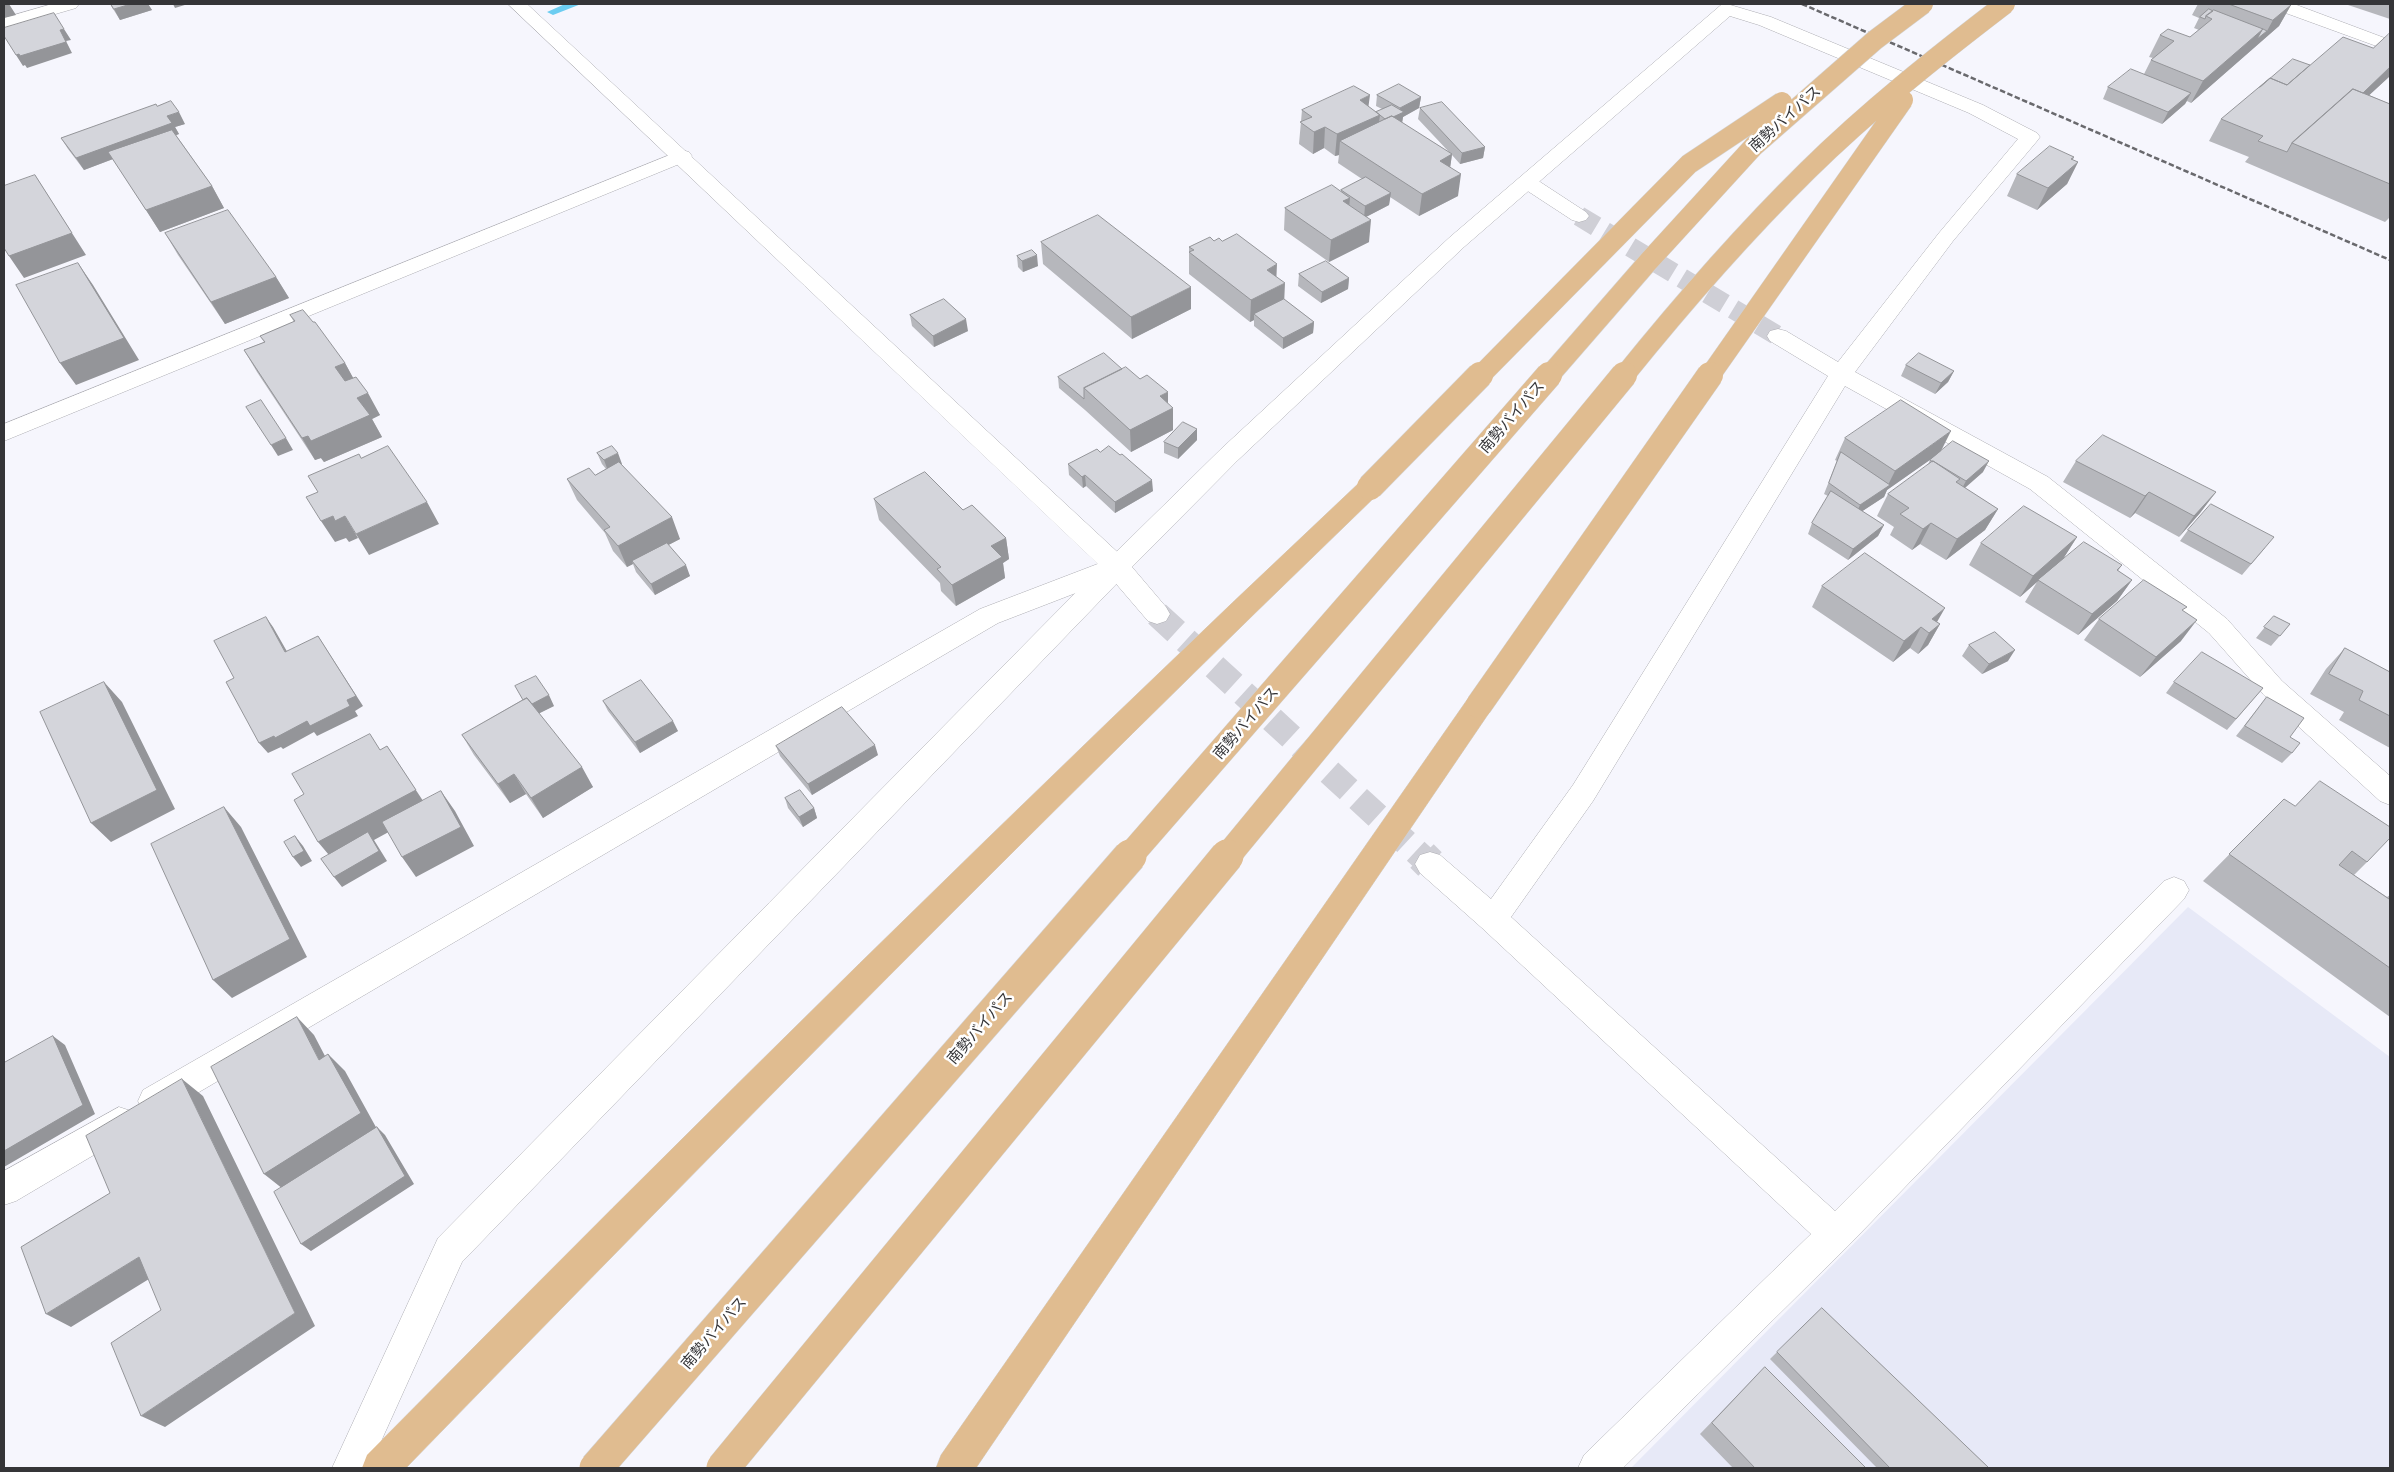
<!DOCTYPE html>
<html>
<head>
<meta charset="utf-8">
<style>
  body { margin:0 }
  #map { position:relative; width:2394px; height:1472px; overflow:hidden; background:#f6f6fd; font-family:"Public Sans",sans-serif }
  canvas { display:block }
  .frame { position:absolute; inset:0; border:5px solid #353538; pointer-events:none }
</style>
</head>
<body>
<div id="map">
<canvas width="2394" height="1472"></canvas>
<div class="frame"></div>
</div>
<script>
const g = document.querySelector('canvas').getContext('2d');
g.lineJoin = 'round';
function paint(path, color) { g.fillStyle = color; g.fill(path, 'evenodd'); }
function stroke(path, color, width, dash) { g.strokeStyle = color; g.lineWidth = width; g.lineCap = dash ? 'butt' : 'round'; g.setLineDash(dash || []); g.stroke(path); }
function label(font, color, halo, rows, align = 'center') {
  g.font = font + ' "Public Sans","Noto Sans JP",sans-serif'; g.lineWidth = 5; g.setLineDash([]); g.textBaseline = 'middle'; g.strokeStyle = halo; g.fillStyle = color; for (const [text, x, y, turn = 0] of rows) {
    g.save(); g.translate(x, y); g.rotate((+turn || 0) * Math.PI / 180); g.textAlign = isNaN(turn) ? turn : align; if (halo) g.strokeText(text, 0, 0); g.fillText(text, 0, 0); g.restore();
  }
}
paint(new Path2D(`
  M2188 907 2390 1057V1468H1631Z`), '#e7e9f7');
paint(new Path2D(`
  M565 4H581L553 15 547 12Z`), '#6ccdf1');
stroke(new Path2D(`
  M1579 216 1778 336`), '#cfcfd6', 20, [20, 10]);
stroke(new Path2D(`
  M1157 614 1423 858`), '#cfcfd6', 26, [26, 13]);
stroke(new Path2D(`
  M1422 856 1430 864`), '#cfcfd6', 33, [33, 16]);
const service = new Path2D(`
  M52 4H79L76 8 4 29V18Z
  M1727 4 1771 17 1983 105 2037 133 2040 137 2037 141 1953 241 1855 372 2048 477 2227 619 2231 626 2227 633 2218 636 2209 633 2030 489 1845 386 1593 801 1511 917 1835 1211 2164 881 2174 877 2184 881 2189 890 2184 899 1848 1246 1623 1468H1578L1584 1455 1811 1234 1482 928 1420 873 1415 864 1420 855 1430 852 1440 855 1491 899 1573 785 1828 376 1770 341 1767 336 1770 331 1778 329 1786 331 1838 362 1939 233 2018 139 1969 113 1759 25 1730 16 1464 247 1237 461 1132 567 1166 607 1170 614 1166 621 1157 624 1148 621 1112 579 998 623 165 1112 154 1116 143 1112 138 1101 143 1090 980 609 1108 560 1221 449 1450 237 1721 5Z
  M2269 4H2294L2390 40V51L2272 8Z
  M682 150 689 152 692 156 689 160 4 441V424Z
  M2273 678 2282 681 2390 776V805L2380 801 2264 695 2260 688 2264 681Z
  M119 1107 131 1111 135 1122 131 1133 16 1201 4 1205V1171Z`);
const minor = new Path2D(`
  M508 4H527L1126 560 1130 567 1126 574 462 1262 369 1468H332L438 1238 1101 567Z
  M1527 176 1534 178 1586 212 1589 216 1586 220 1579 222 1572 220 1520 186 1517 182 1520 178Z
  M2218 616 2227 619 2282 681 2286 688 2282 695 2273 698 2264 695 2209 633 2205 626 2209 619Z`);
const trunk = new Path2D(`
  M1370 478 1379 481 1382 487 1379 493C1048 812 726 1139 406 1468H362L367 1455C693 1125 1023 799 1361 481Z
  M1479 694 1489 697 1493 705 1489 713 976 1468H936L941 1455 1469 697Z`);
stroke(service, '#adadb3', 1);
stroke(minor, '#adadb3', 1);
stroke(trunk, '#d3d3d3', 1);
paint(service, '#fff');
paint(minor, '#fff');
paint(trunk, '#e0bc90');
stroke(new Path2D(`
  M1802 4 2390 260`), '#69696d', 2.5, [5.5, 2.5]);
const trunkBridgeFar2 = new Path2D(`
  M1479 377 1689 164 1782 102
  M1548 377 1648 262 1754 146 1875 40 1923 4
  M1623 377C1681 305 1742 235 1808 170 1869 110 1937 56 2005 4
  M1709 377 1903 100`);
const trunkBridgeFar1 = new Path2D(`
  M1370 487 1480 375
  M1479 705 1710 375
  M1128 858 1549 375
  M1226 858 1624 375`);
const trunkBridge = new Path2D(`
  M596 1468 1130 856
  M723 1468 1227 856`);
stroke(trunkBridgeFar2, '#d3d3d3', 21, []);
stroke(trunkBridgeFar1, '#d3d3d3', 27, []);
stroke(trunkBridge, '#d3d3d3', 34, []);
stroke(trunkBridgeFar2, '#e0bc90', 20);
stroke(trunkBridgeFar1, '#e0bc90', 26);
stroke(trunkBridge, '#e0bc90', 33);
paint(new Path2D(`
  M110 4H148L152 10 120 20Z
  M2198 4H2288L2291 5 2279 26 2191 103 2187 101 2185 104 2162 124 2103 99 2108 87 2144 74 2151 60 2153 58 2149 57 2160 35 2190 37 2199 30 2194 28 2199 18 2192 15Z
  M2345 4H2390V19Z
  M2390 35V76L2369 95 2390 104V217L2385 222 2245 162 2249 157 2209 141 2221 119 2310 65 2373 48Z
  M1377 95 1421 97 1419 108 1403 117 1402 123 1449 152 1418 119 1420 108 1485 147 1483 158 1460 164 1452 155 1450 167 1458 196 1419 216 1390 197 1389 205 1366 217 1369 242 1329 262 1284 230 1285 208 1341 191V190L1362 179 1338 163 1339 155 1335 156 1324 148 1313 154 1299 144 1302 110 1368 106 1376 112 1382 109 1376 106Z
  M157 106 185 124 175 127 179 134 176 135 212 186 224 208 160 232 113 159 84 170 68 149 61 138Z
  M2073 160 2078 162 2067 184 2037 210 2007 196 2017 174Z
  M165 233 276 277 289 298 225 324 178 255Z
  M1214 241 1284 299 1314 322 1313 333 1283 349 1254 326V320L1250 322 1189 274V247Z
  M1041 242 1191 309 1132 339 1043 264Z
  M1017 256 1038 266 1023 272 1018 267Z
  M1299 274 1349 278 1348 289 1321 303 1298 286Z
  M290 315 313 322 345 363 353 378 380 415 372 419 382 437 324 462 321 458 315 460 257 372 244 350 264 342 260 336 294 322Z
  M910 315 968 331 934 347 912 326Z
  M1906 365 1954 371 1948 382 1935 394 1901 376Z
  M1122 369 1168 404 1173 430 1131 452 1085 410 1059 388 1058 377Z
  M1845 438 1941 451 1983 472 1965 488 1998 509 1985 530 1946 560 1920 544 1912 550 1890 535 1894 527 1877 516 1888 494 1928 465 1930 460 1932 458 1887 490 1884 497 1862 511 1884 525 1878 536 1848 560 1808 534 1812 523 1828 496 1824 494 1837 461 1835 460Z
  M1197 440 1178 459 1164 453V442Z
  M597 453 622 465 680 539 668 545 690 576 655 595 636 572 633 564 627 567 613 551 605 533 577 500 567 479 595 475 606 469 602 464Z
  M2076 461 2216 492 2200 513 2179 537 2135 513 2130 518 2063 482Z
  M1068 464 1153 491 1115 513 1086 486 1083 488 1069 475Z
  M874 499 963 510 1006 538 1009 559 1003 563 1005 578 956 606 941 591 940 583 879 520Z
  M2188 530 2265 548 2242 575 2180 541Z
  M2077 537 2063 559 2051 570 2122 565 2118 571 2132 580 2117 601 2078 635 2025 602 2037 582 2020 597 1969 565 1981 543Z
  M1822 586 1937 622 1940 624 1928 645 1918 654 1910 648 1893 662 1812 607Z
  M2184 611 2181 641 2140 677 2084 640 2099 619Z
  M2274 616 2290 624 2271 646 2256 638Z
  M1969 645 2008 661 1982 674 1962 656Z
  M2345 648 2390 672V748L2339 720 2344 712 2310 694 2326 669Z
  M2174 682 2263 688 2227 730 2166 693Z
  M2267 697 2290 737 2292 753 2282 763 2236 736Z
  M522 700 554 706 539 713 593 787 543 818 526 794 510 803 474 755 462 735Z
  M603 701 678 731 640 753 608 711Z
  M776 746 878 755 812 795 780 756Z
  M785 798 814 808 817 818 803 827 788 808Z
  M2284 799 2367 862 2354 875 2387 897 2390 895V1017L2203 881Z
  M1822 1308 1989 1468H1877L1770 1359Z
  M1765 1367 1866 1468H1733L1700 1434Z`), '#b6b7bc');
paint(new Path2D(`
  M9 4 16 15 4 18V5Z
  M131 4H148L152 10 120 20 114 9Z
  M173 4H188L175 8Z
  M2291 5 2279 26 2191 103 2203 81 2263 29 2257 39 2267 31 2273 20Z
  M64 29 71 40 66 41 72 53 27 68 25 65 23 66 16 55 60 30Z
  M2390 67V76L2350 113 2356 99Z
  M2191 93 2185 104 2162 124 2168 112Z
  M1370 95 1367 117 1360 100Z
  M1421 97 1419 108 1403 117 1402 123 1386 120 1399 114 1400 108Z
  M179 112 185 124 175 127 179 134 84 170 76 158 167 116Z
  M1380 115 1377 137 1340 141 1339 155 1335 156 1337 134Z
  M1325 127 1324 148 1313 154 1314 132Z
  M1485 147 1483 158 1460 164 1462 153Z
  M1452 154 1449 176 1440 161Z
  M2074 157 2067 172 2078 162 2067 184 2037 210 2048 188 2071 159Z
  M1461 174 1458 196 1419 216 1422 194Z
  M35 175 86 255 24 278 9 256Z
  M212 186 224 208 160 232 146 210Z
  M1391 193 1389 205 1364 218 1365 206Z
  M1350 198 1348 219 1343 201Z
  M1371 220 1369 242 1329 262 1331 240Z
  M1037 255 1038 266 1023 272 1022 261Z
  M78 263 93 285 139 360 76 385 60 363Z
  M1277 264 1276 286 1267 270Z
  M276 277 289 298 225 324 211 302Z
  M1349 278 1348 289 1321 303 1322 292Z
  M1285 283 1284 305 1254 314V320L1250 322 1251 300Z
  M1191 287V309L1132 339 1131 317Z
  M966 319 968 331 934 347 933 336Z
  M1314 322 1313 333 1283 349V338Z
  M345 363 357 385 347 389 335 367Z
  M1954 371 1948 382 1935 394 1941 383Z
  M1168 392V410L1173 408V430L1131 452 1130 430 1160 396Z
  M368 393 380 415 372 419 382 437 324 462 321 458 315 460 302 438 357 398Z
  M1197 429V440L1178 459V448Z
  M1951 431 1940 453 1887 490 1884 497 1855 516 1860 505 1887 487 1895 471Z
  M286 438 293 450 278 456 271 445Z
  M618 453 622 464 608 471 604 460Z
  M1989 461 1983 472 1960 492 1966 481Z
  M1085 475 1086 486 1083 488 1082 477Z
  M1152 480 1153 491 1115 513V502Z
  M2149 492 2135 513 2130 518 2145 496Z
  M2216 492 2200 513 2179 537 2194 516Z
  M427 502 439 524 369 555 356 534Z
  M1998 509 1985 530 1946 560 1957 539Z
  M333 516H345L358 538 349 542 346 538 335 542 321 521Z
  M672 517 680 539 634 563 632 561 633 564 627 567 618 546Z
  M1931 523 1920 544 1912 550 1923 529Z
  M1884 525 1878 536 1848 560 1853 549Z
  M2077 537 2063 559 2020 597 2033 576Z
  M1006 538 1009 559 1003 563 1005 578 956 606 952 585 991 546Z
  M686 565 690 576 655 595 651 584Z
  M2132 580 2117 601 2078 635 2092 614Z
  M1945 608 1933 629 1932 619Z
  M266 617 273 627 293 662 285 652Z
  M2197 620 2181 641 2140 677 2156 657Z
  M1940 624 1928 645 1918 654 1929 633Z
  M1921 627 1910 648 1893 662 1904 641Z
  M318 636 363 706 355 711 358 716 317 736 314 732 283 749 281 747 268 753 259 743Z
  M2015 650 2008 661 1982 674 1989 664Z
  M104 682 122 702 175 809 111 842 91 823Z
  M549 695 554 706 532 717 526 706Z
  M673 721 678 731 640 753 635 742Z
  M875 745 878 755 812 795 808 784Z
  M387 746 429 810 374 840 387 861 342 887 334 877V861L318 842Z
  M582 767 593 787 543 818 531 798Z
  M514 774 526 794 510 803 498 784Z
  M441 791 455 811 474 846 416 877 402 857Z
  M224 807 241 827 307 957 232 998 213 980Z
  M814 808 817 818 803 827 799 817Z
  M295 836 303 846 312 861 301 867 293 857Z
  M297 1017 314 1035 336 1077 319 1060Z
  M53 1036 65 1045 95 1114 4 1167V1151Z
  M328 1054 345 1071 377 1129 283 1189 264 1174Z
  M182 1079 203 1096 315 1326 165 1427 141 1416 295 1313Z
  M377 1127 385 1135 414 1184 311 1251 301 1244Z
  M139 1257 162 1271 71 1327 46 1314Z`), '#949599');
const building = new Path2D(`
  M111 4H131L114 9Z
  M2229 4H2288L2291 5 2273 20Z
  M2209 9 2213 11 2206 16 2205 19 2200 17Z
  M2214 10 2263 29 2203 81 2151 60 2174 41 2160 35 2168 29 2190 37 2212 19 2206 16Z
  M54 13 64 29 60 30 66 42 20 56 19 54 16 55 4 36V28Z
  M2263 29 2267 31 2257 39Z
  M2389 34 2390 35V67L2363 93 2353 89 2292 143 2287 152 2258 141 2263 136 2221 119 2270 78 2287 85 2343 37 2373 48Z
  M2293 59 2310 65 2287 85 2270 78 2260 87Z
  M2131 69 2191 93 2168 112 2108 87Z
  M1399 84 1421 97 1400 108 1377 95Z
  M1354 86 1370 95 1360 100 1380 115 1337 134 1325 127 1314 132 1300 122 1312 117 1302 110Z
  M2353 89 2390 104V184L2292 143Z
  M171 101 179 112 167 116 172 123 76 158 61 138 156 104 157 106Z
  M1442 102 1485 147 1462 153 1420 108Z
  M1392 105 1404 112 1393 117 1392 116 1385 119 1376 112Z
  M1392 116 1452 154 1440 161 1461 174 1422 194 1340 141Z
  M172 130 212 186 146 210 108 152Z
  M2050 146 2074 157 2071 159 2078 162 2048 188 2017 174Z
  M35 175 72 233 9 256 4 248V186Z
  M1366 177 1391 193 1365 206 1341 190Z
  M1332 185 1350 198 1343 201 1371 220 1331 240 1285 208Z
  M228 210 276 277 211 302 165 233Z
  M1098 215 1191 287 1131 317 1041 242Z
  M1237 234 1277 264 1267 270 1285 283 1251 300 1189 252 1194 250 1189 247 1210 237 1214 241 1219 238 1222 241Z
  M1032 250 1037 255 1022 261 1017 256Z
  M1326 261 1349 278 1322 292 1299 274Z
  M78 263 124 338 60 363 16 285Z
  M944 299 966 319 933 336 910 315Z
  M1284 299 1314 322 1283 338 1254 314Z
  M303 310 313 322H315L345 363 335 367 345 381 356 377 368 393 357 398 370 415 311 441 308 436 302 438 244 350 265 342 260 336 295 321 290 315Z
  M1104 353 1122 369 1084 388V399L1058 377Z
  M1919 353 1954 371 1941 383 1906 365Z
  M1126 367 1140 379 1147 375 1168 392 1160 396 1173 408 1130 430 1084 388Z
  M261 400 286 438 271 445 246 407Z
  M1901 400 1951 431 1895 471 1845 438Z
  M1183 422 1197 429 1178 448 1164 442Z
  M2103 435 2216 492 2194 516 2149 492 2145 496 2076 461Z
  M1953 441 1989 461 1966 481 1933 461V462L1930 460Z
  M388 446 427 502 356 534 345 516 335 521 333 516 321 521 306 497 318 492 308 476 359 454 361 458Z
  M612 446 618 453 604 460 597 453Z
  M1109 446 1120 455 1122 454 1152 480 1115 502 1085 475 1082 477 1068 464 1097 449 1100 452Z
  M1841 452 1890 485 1860 505 1829 483Z
  M1933 461 1960 479 1956 482 1998 509 1957 539 1931 523 1923 529 1900 514 1909 508 1888 494Z
  M619 462 672 517 618 546 604 530 610 527 567 479 589 468 595 475Z
  M925 472 963 510 972 505 1006 538 991 546 1002 557 952 585 937 569 941 567 874 499Z
  M1831 491 1884 525 1853 549 1812 523Z
  M2211 504 2274 537 2251 564 2188 530Z
  M2024 506 2077 537 2033 576 1981 543Z
  M2084 542 2122 565 2117 570 2132 580 2092 614 2038 580Z
  M667 543 686 565 651 584 632 561Z
  M1865 553 1945 608 1932 619 1940 624 1929 633 1921 627 1904 641 1822 586Z
  M2144 580 2187 607 2182 610 2197 620 2156 657 2099 619Z
  M2274 616 2290 624 2280 636 2264 627Z
  M266 617 285 652 318 636 356 696 347 700 350 706 310 726 307 721 275 738 274 736 259 743 226 682 234 678 214 641Z
  M1995 632 2015 650 1989 664 1969 645Z
  M2345 648 2390 672V716L2359 700 2363 691 2329 674Z
  M2202 652 2263 688 2236 719 2174 682Z
  M536 676 549 695 532 704 527 698 523 700 515 686Z
  M641 680 673 721 635 742 603 701Z
  M104 682 157 790 91 823 40 712Z
  M2267 697 2304 718 2290 737 2300 743 2292 753 2245 726Z
  M527 698 582 767 531 798 514 774 498 784 462 735Z
  M842 707 875 745 808 784 776 746Z
  M370 734 380 750 387 746 416 790 318 842 294 800 304 794 292 774Z
  M2320 781 2390 827V838L2367 862 2352 851 2339 865 2389 899 2390 897V968L2229 854 2284 799 2295 806Z
  M800 790 814 808 799 817 785 798Z
  M441 791 461 827 402 857 382 822Z
  M224 807 290 939 213 980 151 844Z
  M368 832 379 851 334 877 321 859Z
  M295 836 304 851 293 857 284 842Z
  M297 1017 319 1060 328 1054 361 1113 264 1174 211 1067Z
  M53 1036 83 1105 4 1151V1063Z
  M182 1079 295 1313 141 1416 111 1343 161 1310 139 1257 46 1314 21 1247 110 1193 86 1136Z
  M377 1127 405 1176 301 1244 274 1192Z
  M1822 1308 1989 1468H1890L1777 1352Z
  M1765 1367 1866 1468H1755L1712 1423Z`);
paint(building, '#d4d5db');
stroke(building, '#949599', 1);
label('15px', '#353538', '#fff', [
  ["南勢バイパス",1785,119,-42],
  ["南勢バイパス",1512,417,-49],
  ["南勢バイパス",1246,723,-49],
  ["南勢バイパス",980,1028,-49],
  ["南勢バイパス",714,1333,-49]
]);
</script>
</body>
</html>
